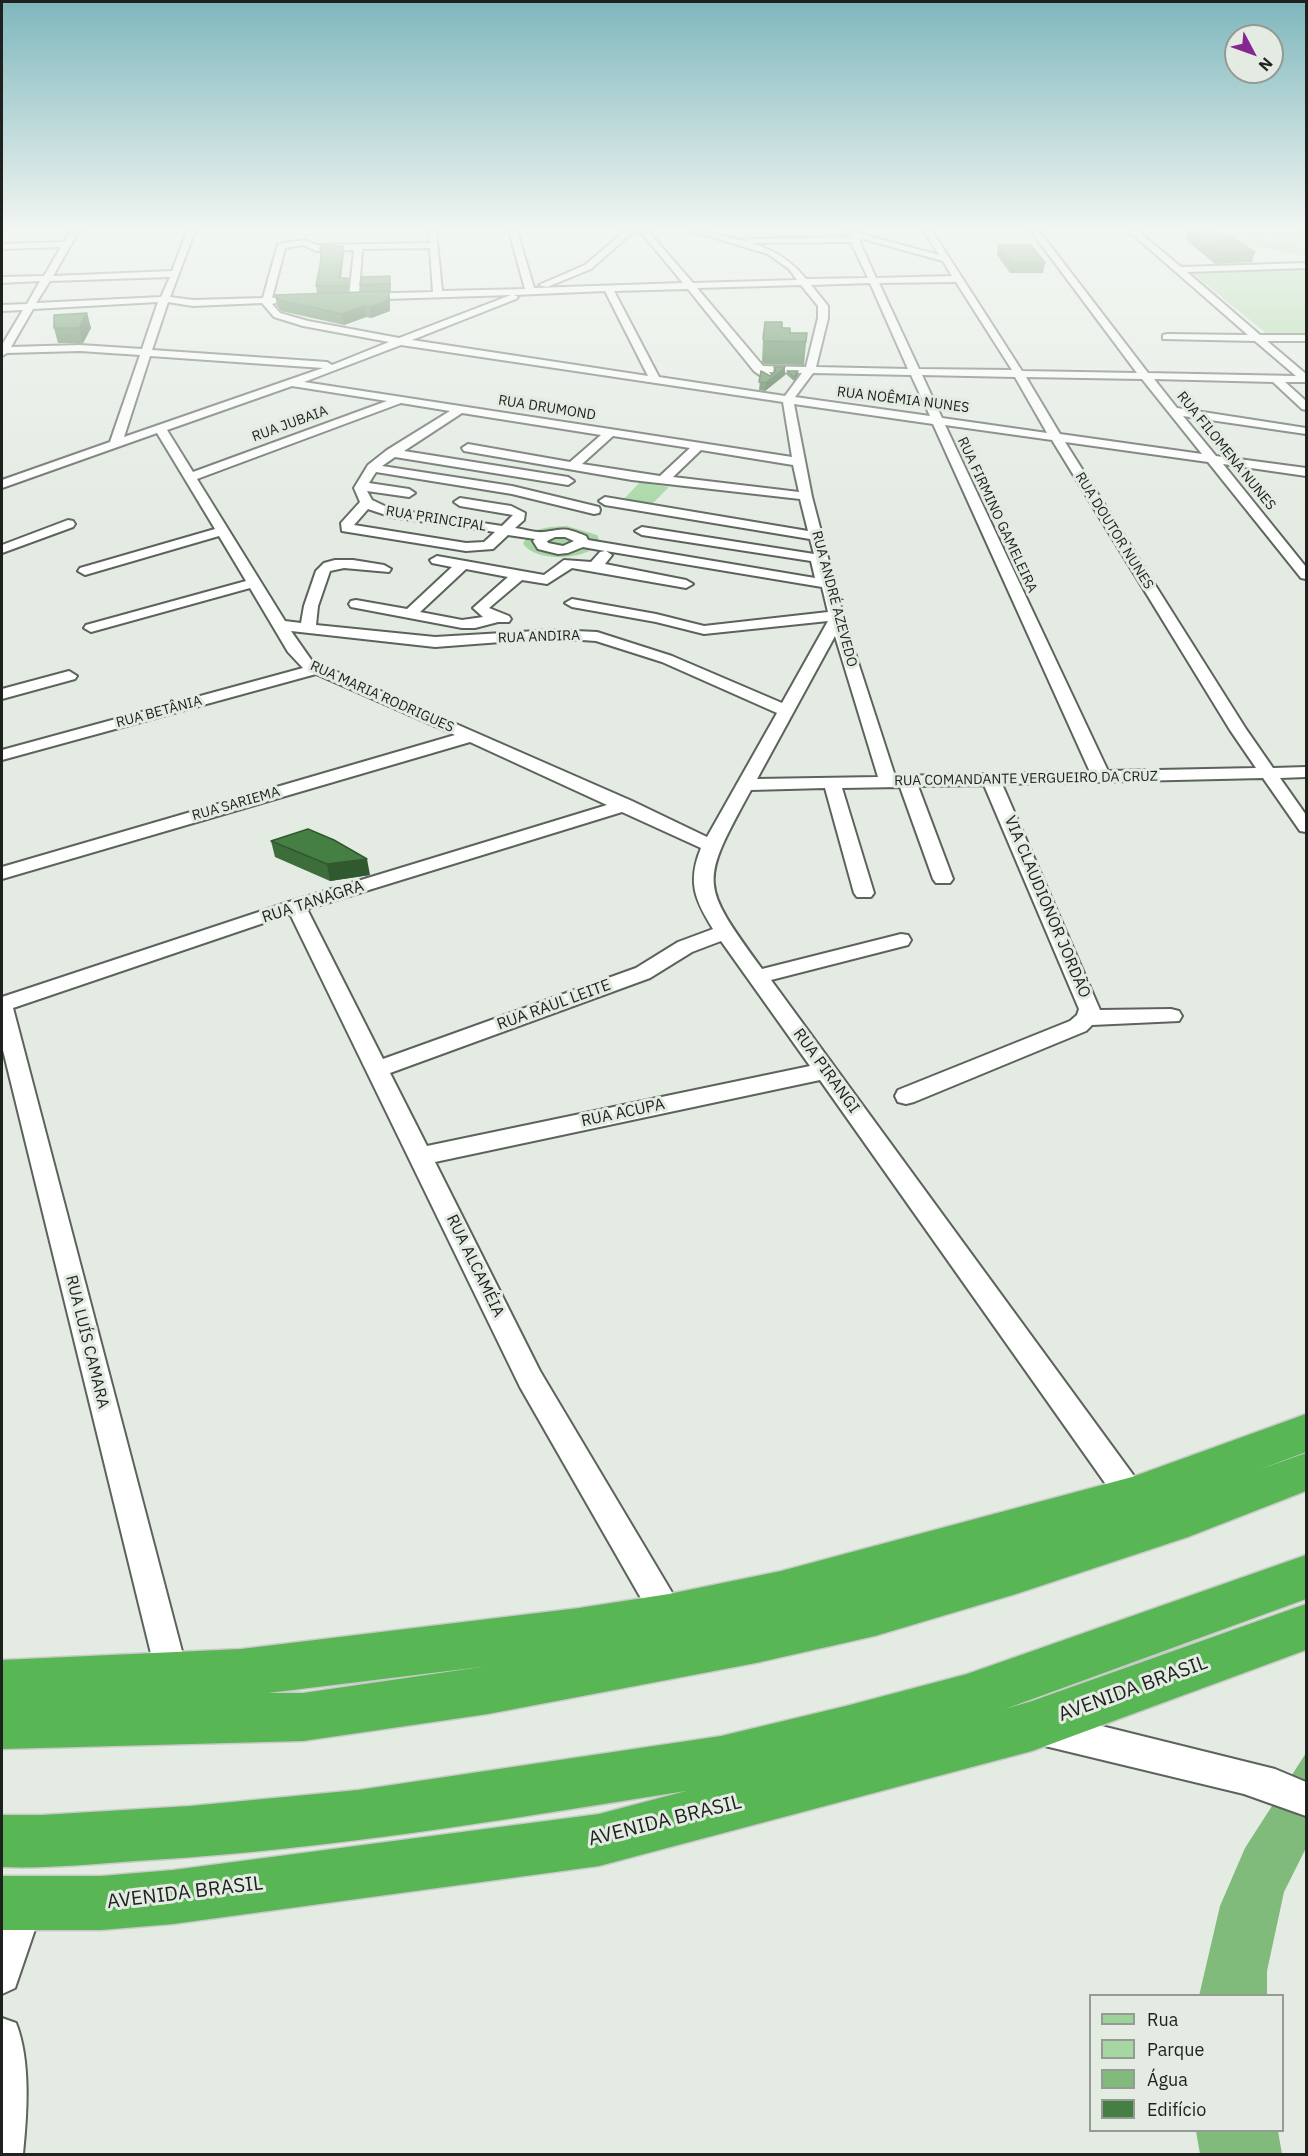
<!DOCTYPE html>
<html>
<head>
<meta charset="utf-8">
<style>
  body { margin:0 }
  #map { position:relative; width:1308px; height:2156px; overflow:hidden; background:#e3ebe2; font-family:"IBM Plex Sans",sans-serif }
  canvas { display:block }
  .frame { position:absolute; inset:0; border:3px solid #1e211e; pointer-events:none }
  .legend { position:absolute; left:1089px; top:1994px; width:195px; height:138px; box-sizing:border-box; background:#e3ebe2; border:2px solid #949a94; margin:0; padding:8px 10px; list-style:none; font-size:18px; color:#1e211e }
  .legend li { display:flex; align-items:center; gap:12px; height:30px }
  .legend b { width:30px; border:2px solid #949a94 }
  .north { position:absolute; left:1224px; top:24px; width:60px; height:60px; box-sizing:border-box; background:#e3ebe2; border:2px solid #949a94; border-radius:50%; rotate:131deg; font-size:16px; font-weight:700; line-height:24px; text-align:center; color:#1e211e }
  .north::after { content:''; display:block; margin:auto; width:21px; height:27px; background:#852691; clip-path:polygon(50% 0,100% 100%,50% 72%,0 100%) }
</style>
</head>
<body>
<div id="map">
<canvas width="1308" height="2156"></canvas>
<div class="frame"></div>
<ul class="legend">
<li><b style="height:8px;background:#9bd398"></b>Rua</li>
<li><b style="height:16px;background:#a6d7a2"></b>Parque</li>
<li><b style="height:16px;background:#80bb7c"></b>Água</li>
<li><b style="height:16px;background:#467f43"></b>Edifício</li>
</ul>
<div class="north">N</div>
</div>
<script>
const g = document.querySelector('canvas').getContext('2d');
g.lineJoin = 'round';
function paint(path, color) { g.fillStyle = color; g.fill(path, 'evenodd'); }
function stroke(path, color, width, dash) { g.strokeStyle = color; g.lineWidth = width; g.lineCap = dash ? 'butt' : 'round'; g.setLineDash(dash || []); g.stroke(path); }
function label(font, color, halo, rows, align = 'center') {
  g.font = font + ' "IBM Plex Sans",sans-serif'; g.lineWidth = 6; g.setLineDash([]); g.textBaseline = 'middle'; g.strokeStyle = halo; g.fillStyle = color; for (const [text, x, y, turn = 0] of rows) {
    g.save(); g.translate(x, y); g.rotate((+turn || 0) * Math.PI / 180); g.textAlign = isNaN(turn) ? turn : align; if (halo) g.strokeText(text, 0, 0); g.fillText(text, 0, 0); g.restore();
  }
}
paint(new Path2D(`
  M1306 231V246L1299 247 1237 235 1243 233Z
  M1306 267V336L1267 334 1192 273Z
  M640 482 669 487 651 505 622 501Z
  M567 526 597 535 599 539 596 547C579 560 537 562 523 544 532 526 549 527 567 526Z`), '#a6d7a2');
paint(new Path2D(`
  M1306 1753V1848L1284 1892 1267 1971V1995L1199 1996 1220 1906 1245 1848Z
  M1196 2131H1278L1282 2154H1200Z`), '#80bb7c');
const minor = new Path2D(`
  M71 231H79L53 276 172 271 187 231H195L170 297 193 300 263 298 278 244 304 240 317 245 430 243 429 232 436 231 442 291 525 289 509 231H517L534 288 683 283 640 231H648L693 283 797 280 789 269 768 254 692 231H704C745 242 778 244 806 279L868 278 851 242 751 243 747 241 751 239 853 237 845 233 850 231 939 255 924 231H932L1022 371 1137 373 1031 231H1039L1148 373 1296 376 1255 341 1163 339V335L1167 334 1248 335 1129 231H1138L1181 267 1306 263V268L1187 272 1260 335H1306V341H1267L1306 374V382H1285L1306 401V410L1302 409 1273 382 1154 379 1177 408 1306 428V434L1183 416 1216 456 1306 468V476L1223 464 1306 567V579L1301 578 1208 462 1065 442 1246 729 1273 768 1306 767V777L1280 778 1306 815V832L1300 831 1263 778 1002 784 1100 1010 1171 1009 1179 1011 1182 1016 1179 1021 1092 1025 1086 1031 914 1102 906 1104 898 1102 895 1096 898 1090 1070 1021 1077 1015 1079 1009 984 785 918 786 953 879 950 883H936L933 879 900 787 842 788 874 893 871 897H857L854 893 825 788 751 790C700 884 699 882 762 969L901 934 908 935 911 940 908 945 771 980 1142 1487 1147 1497 1142 1507 1132 1511 1122 1507 820 1080 435 1162 540 1371 680 1606 685 1617 680 1628 669 1633 658 1628 520 1387 290 914 13 1008 189 1678 185 1690 173 1694 161 1690 157 1678 2 1046V997L289 902 607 805 470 742 2 879V867L455 735 316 674 2 760V750L303 668 288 652 250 588 91 632 84 628 86 625 246 581 219 536 85 575 78 571 80 568 215 529 157 433 2 488V480L110 442 140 355 80 351 7 353 2 356V345L23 310 2 311V305L27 304 40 281 2 283V277L44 276 61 247 2 249V244L65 242ZM863 239 943 261 952 276 876 278 859 240ZM303 245 316 251 354 250 349 297 354 300 511 295 399 338 308 321 280 313 272 304 286 300 281 297 272 298 285 248ZM430 248 433 292 359 294 362 249ZM170 277 161 297 36 303 50 281ZM956 282 1012 370 919 369 879 283ZM870 283 908 369 816 367 828 318V306L811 285ZM801 285 818 306V318L806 367 763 366 697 288ZM688 289 754 371 768 381 773 378 769 372 802 373 785 396 659 377 614 291ZM605 291 648 376 412 340 516 299 518 297 514 295ZM158 302 142 349 80 345 11 347 33 309ZM168 302 193 306 262 303 274 317 303 326 389 342 332 365 327 362 152 350ZM401 345 783 402 792 457 304 382ZM150 356 323 368 124 437ZM813 373 911 375 930 416 795 397ZM922 375 1015 377 1047 433 942 418ZM1026 377 1142 379 1202 454 1060 434ZM292 386 387 401 193 472 167 430ZM401 403 450 411 387 450 368 465 354 488 360 502 341 523 342 531 466 551 493 549 508 535 535 539 533 541 538 549 558 554 568 553 583 547 605 551 600 552 591 562 564 560 544 575 437 556 430 560 432 563 452 567 407 609 356 600 351 601 349 604 351 607 462 628H475L498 622H509L511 619 509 616 489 608 522 580 547 584 572 568 686 588 693 584 686 580 605 564 612 555 606 551 822 587 828 612 704 626 656 614 572 599 565 603 572 607 656 622 704 634 828 621 782 703 672 656 597 632 554 630 435 637 316 625 318 606 330 571 344 568 389 572 391 569 384 565 353 560H335L324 563 316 571 304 606 301 623 285 621 197 479ZM794 404 933 424 1090 772 895 776 844 619 812 497ZM462 413 601 435 570 462 468 444 462 448 464 451 632 480 800 499 808 531 605 497 599 501 605 505 810 539 814 554 642 527 635 531 642 535 811 561 815 578 588 540 586 536C564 527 565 529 544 532 535 533 524 529 515 528L524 520 525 513 511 506 460 498 454 502 460 506 513 515 502 526 391 509 372 500 367 491 409 497 415 493 409 489 369 483 376 472 512 494 594 514 599 513 600 510 599 507 512 486 382 466 395 457 568 485 574 481 568 477 404 451ZM945 425 1052 440 1230 730 1256 768 1108 771ZM613 436 690 448 660 476 582 464ZM701 450 793 465 799 492 673 477ZM368 509 392 517 495 532 484 542 466 543 354 525ZM555 537H565L574 541 563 546 548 543 547 541ZM466 569 508 577 473 608 483 617 462 620 420 612ZM291 631 435 647 554 638 596 641 662 662 777 713 707 837 632 801 312 661ZM835 636 878 777 757 779ZM622 812 701 848C687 882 695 900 713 929L678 942 636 968 383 1059 307 909ZM721 941 810 1066 427 1146 390 1073 650 978 692 952Z
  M625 231H634L591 269 547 287 539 285 585 265Z
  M68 520 73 521 75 524 73 527 2 553V545Z
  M69 671 77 676 75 679 2 699V689Z
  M1045 1712 1275 1769 1306 1782V1816L1244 1794 1045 1746 1033 1741 1028 1729 1033 1717Z
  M26 1885 39 1890 44 1903 15 1988 2 1994V1921L13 1890Z
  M2 2018 16 2023C31 2061 27 2115 23 2154H2Z`);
const major = new Path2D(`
  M1193 231H1213L1306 249V255L1198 234Z`);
const highway = new Path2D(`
  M1306 1414V1452L1258 1470 1306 1453V1491L1188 1537 1016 1594 875 1636 756 1663 488 1714 303 1741 2 1749V1660L241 1649 579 1608 669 1594 781 1571 1132 1477ZM488 1666 303 1693H268L489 1666Z
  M1306 1555V1599L1005 1709 1032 1701 1306 1604V1650L1032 1751 599 1866 173 1924 101 1930H2V1876H101L173 1870 599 1814 686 1791C508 1819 331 1849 151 1860 101 1863 51 1869 2 1867V1815H42L190 1806 358 1790 721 1736 846 1706 967 1674Z`);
stroke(minor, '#5c635c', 4);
stroke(major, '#c9cac9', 3);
stroke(highway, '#c9cac9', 3);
paint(minor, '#fff');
paint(major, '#9bd398');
paint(highway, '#58b654');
paint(new Path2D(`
  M1189 231 1255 252 1252 262 1215 264 1186 240Z
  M998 245 1045 263 1043 273H1010L997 255Z
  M344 253 341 278H348L349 285 348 292H361L360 285 391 283V291L389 292 390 302V311L371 318 366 317 344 325 281 311 277 306 275 295 317 294 316 286Z
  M87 313 91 328 83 343H58L54 328Z
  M782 328 790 333H807L804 365 764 364 762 362 763 339Z
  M774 367H785V375L765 391 759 390 761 371 770 376 773 373Z
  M787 371 798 375 794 381 787 375Z
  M271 841 370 875 330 881 275 857Z`), '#3c6d3a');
paint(new Path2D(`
  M343 246 344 253 340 285 339 278Z
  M389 291 390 302V311L371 318 370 307Z
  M364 306 366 317 344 325 342 314Z
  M87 313 91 328 83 343 79 328Z
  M785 367V375L765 391 766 383Z
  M798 371V375L794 381V377Z
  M367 859 370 875 330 881 327 864Z`), '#31592f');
const building = new Path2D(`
  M1189 231 1231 237 1255 252 1217 253Z
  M998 245H1031L1045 263H1012Z
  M320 246H343L339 278H348L347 286H316L321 259Z
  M390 276V284L360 285 361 277Z
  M389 291 388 300 370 307 364 306 342 314 279 300 275 295Z
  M87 313 79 328H54V315Z
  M765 322H782V328H790V333H807L806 342 765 341 763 339Z
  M774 367H785L766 383 759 382 761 371 770 376 776 371Z
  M787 371H798L794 377Z
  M308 829 334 840 367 859 327 864 271 841Z`);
paint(building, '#467f43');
stroke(building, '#31592f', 1.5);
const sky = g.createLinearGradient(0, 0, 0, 533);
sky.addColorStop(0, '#7eb7bd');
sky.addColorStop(0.43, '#f2f6f2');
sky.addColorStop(1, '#f2f6f200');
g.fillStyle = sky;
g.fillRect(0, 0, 1308, 533);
label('14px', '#1e211e', '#e3ebe2', [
  ["RUA NOÊMIA NUNES",903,400,7],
  ["RUA DRUMOND",547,408,9],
  ["RUA JUBAIA",290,424,-20],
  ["RUA FILOMENA NUNES",1226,451,51],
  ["RUA FIRMINO GAMELEIRA",997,515,65],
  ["RUA PRINCIPAL",436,519,9],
  ["RUA DOUTOR NUNES",1114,531,58],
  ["RUA ANDRÉ AZEVEDO",834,599,75],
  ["RUA ANDIRA",539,637,-2],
  ["RUA MARIA RODRIGUES",382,697,24],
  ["RUA BETÂNIA",159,712,-15],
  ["RUA COMANDANTE VERGUEIRO DA CRUZ",1026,779,-1],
  ["RUA SARIEMA",236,804,-16]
]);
label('16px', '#1e211e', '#e3ebe2', [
  ["RUA TANAGRA",313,902,-18],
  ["VIA CLAUDIONOR JORDÃO",1047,907,67],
  ["RUA RAUL LEITE",554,1005,-20],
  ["RUA PIRANGI",826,1071,54],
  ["RUA ACUPA",623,1113,-12],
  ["RUA ALCAMÉIA",475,1266,64],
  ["RUA LUÍS CAMARA",87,1342,76]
]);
label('20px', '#1e211e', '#e3ebe2', [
  ["AVENIDA BRASIL",1133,1689,-20],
  ["AVENIDA BRASIL",665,1821,-14],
  ["AVENIDA BRASIL",185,1893,-7]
]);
</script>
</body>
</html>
